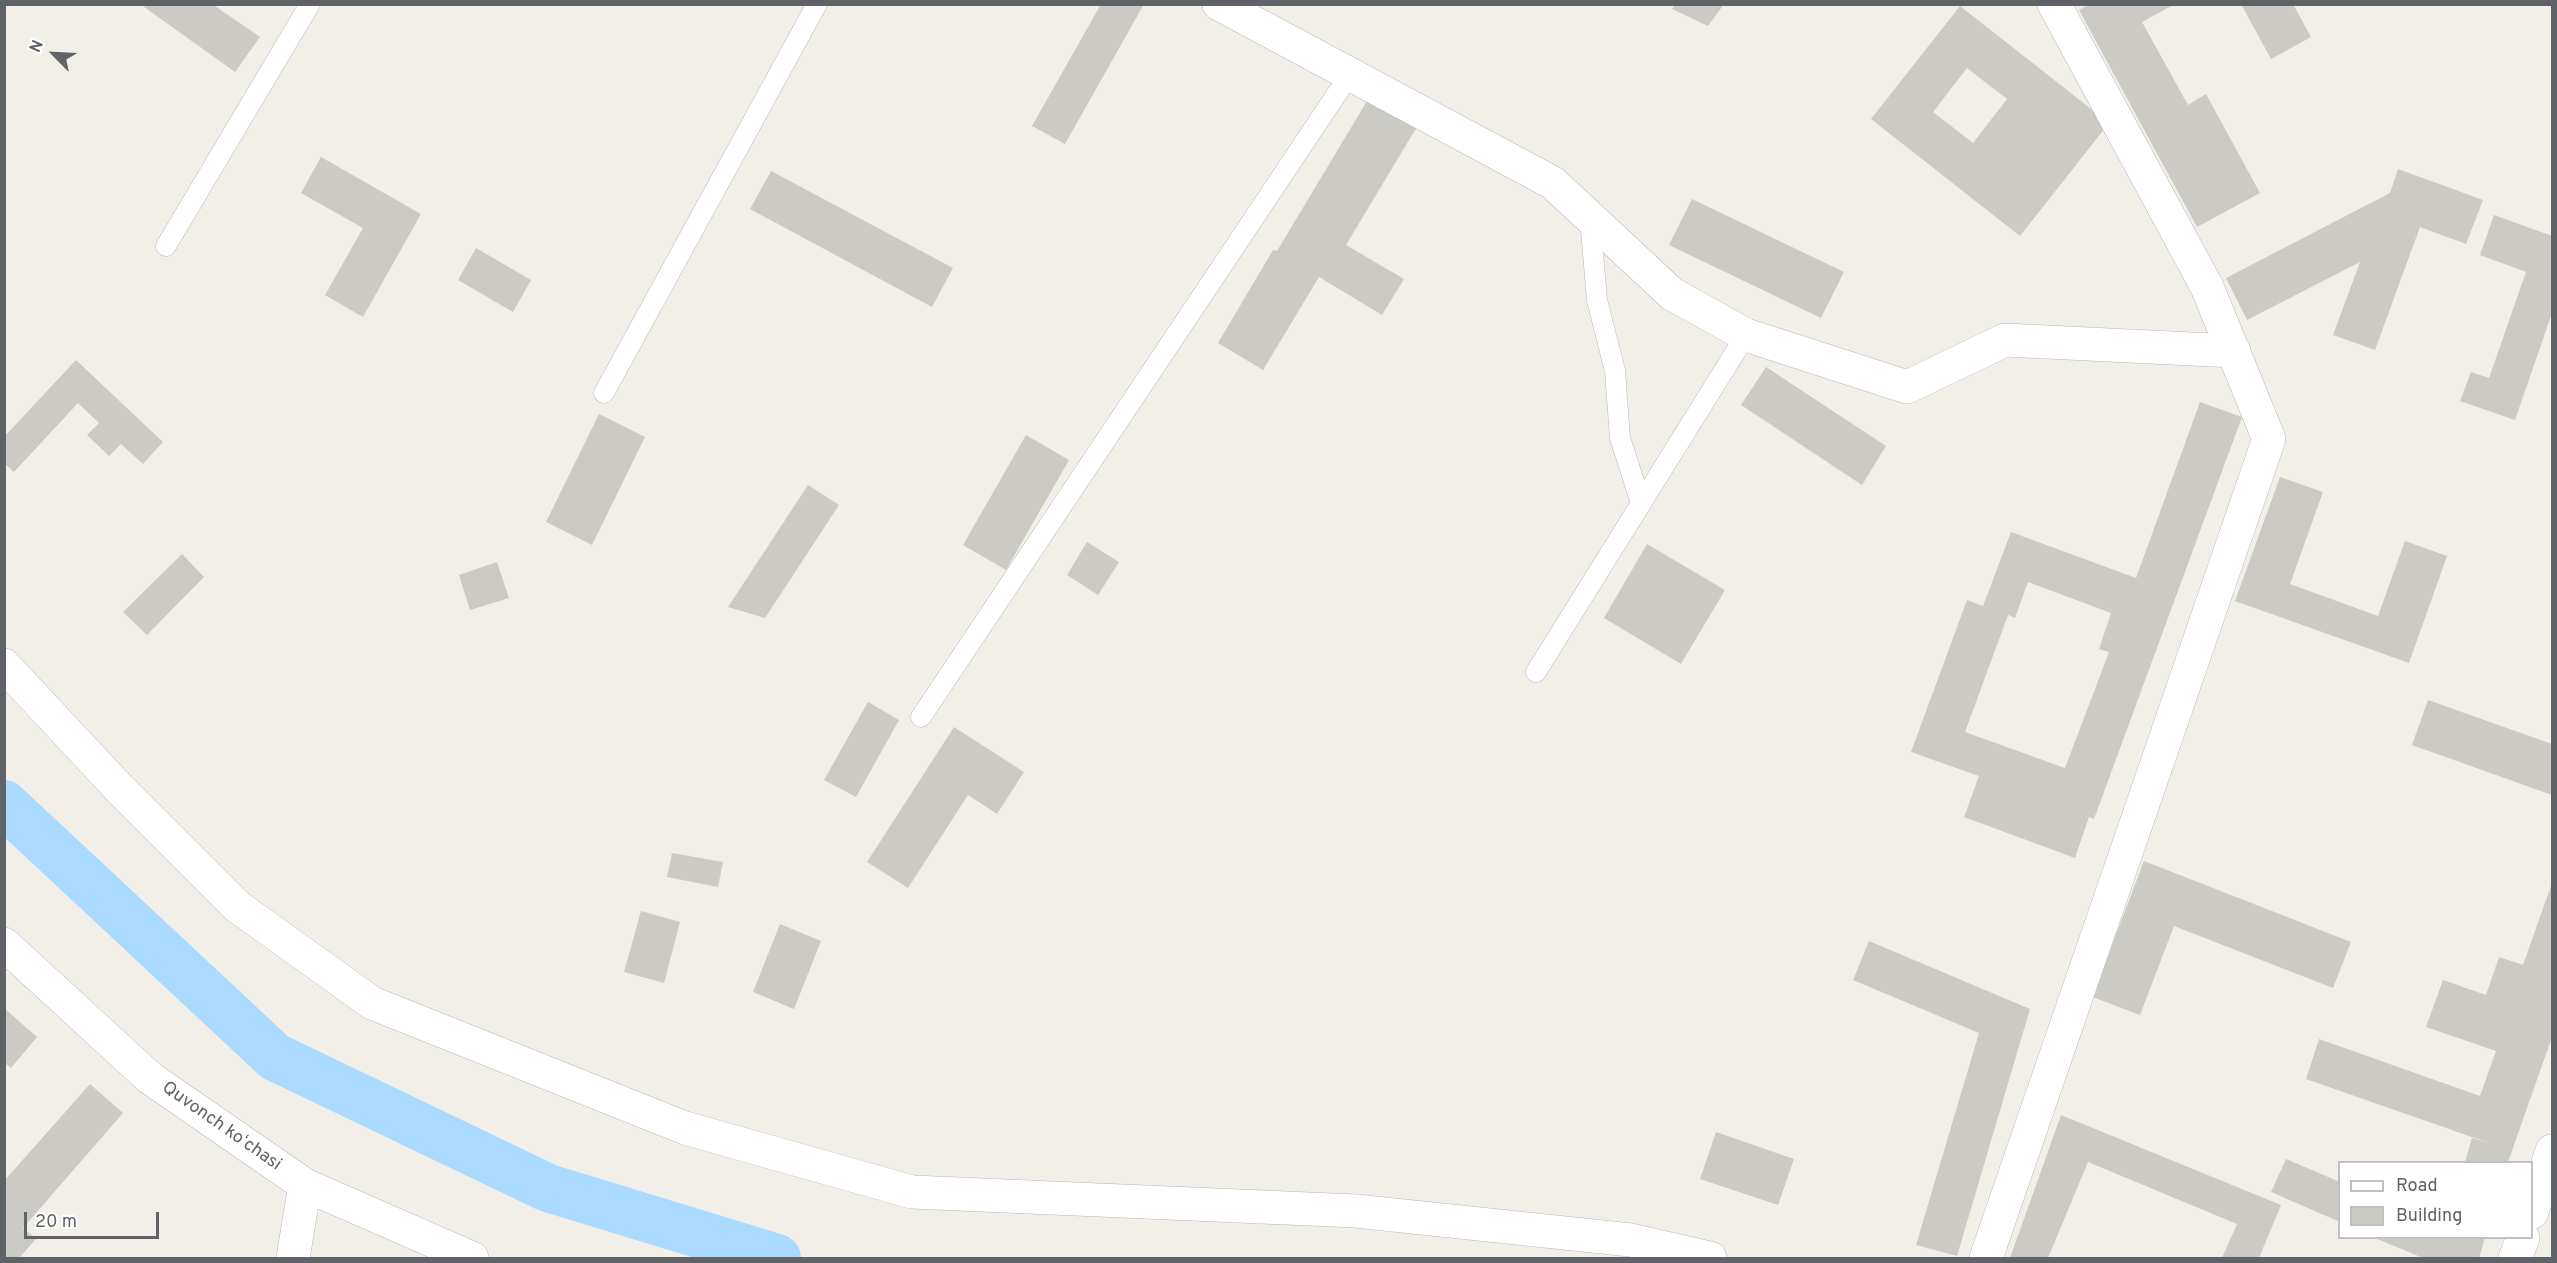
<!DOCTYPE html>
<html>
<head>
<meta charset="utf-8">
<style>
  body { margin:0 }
  #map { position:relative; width:2557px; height:1263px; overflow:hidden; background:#f1efe8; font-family:Overpass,sans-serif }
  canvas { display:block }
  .frame { position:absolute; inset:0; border:6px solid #5f6368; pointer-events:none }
  .legend { position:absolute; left:2338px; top:1161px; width:195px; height:78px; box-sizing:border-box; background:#fff; border:2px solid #bfc1c3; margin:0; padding:8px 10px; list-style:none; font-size:18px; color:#5f6368 }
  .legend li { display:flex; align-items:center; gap:12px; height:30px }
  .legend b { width:30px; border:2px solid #bfc1c3 }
  .north { position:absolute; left:24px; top:24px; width:60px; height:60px; -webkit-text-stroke:4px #fff; paint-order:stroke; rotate:294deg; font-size:16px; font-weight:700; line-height:24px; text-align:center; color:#5f6368 }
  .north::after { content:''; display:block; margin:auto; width:21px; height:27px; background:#5f6368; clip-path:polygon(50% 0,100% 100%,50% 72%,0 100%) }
  .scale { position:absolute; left:24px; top:1212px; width:135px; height:27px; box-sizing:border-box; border:3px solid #5f6368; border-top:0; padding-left:8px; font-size:18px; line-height:21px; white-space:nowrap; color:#5f6368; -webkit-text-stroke:4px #fff; paint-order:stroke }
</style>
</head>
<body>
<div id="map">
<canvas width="2557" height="1263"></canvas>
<div class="frame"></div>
<ul class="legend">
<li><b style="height:8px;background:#fff"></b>Road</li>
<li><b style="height:16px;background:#cccac5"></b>Building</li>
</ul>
<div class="north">N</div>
<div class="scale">20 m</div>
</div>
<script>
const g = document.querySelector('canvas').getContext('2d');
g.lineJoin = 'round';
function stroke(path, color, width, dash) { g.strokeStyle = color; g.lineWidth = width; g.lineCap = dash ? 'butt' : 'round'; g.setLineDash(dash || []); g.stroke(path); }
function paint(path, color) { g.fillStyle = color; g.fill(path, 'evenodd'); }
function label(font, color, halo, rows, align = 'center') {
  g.font = font + ' Overpass,sans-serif'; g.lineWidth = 5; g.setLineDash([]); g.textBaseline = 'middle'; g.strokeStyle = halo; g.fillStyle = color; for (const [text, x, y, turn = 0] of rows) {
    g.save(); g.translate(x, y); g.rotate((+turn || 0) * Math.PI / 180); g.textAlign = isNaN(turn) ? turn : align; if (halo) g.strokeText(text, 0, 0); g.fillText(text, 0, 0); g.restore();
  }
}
stroke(new Path2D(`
  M4 804 275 1057 548 1188 777 1258`), '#aadaff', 48);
paint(new Path2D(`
  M140 4H212L260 37 235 72Z
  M1101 4H1144L1065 144 1032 126Z
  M1676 4H1724L1708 26 1672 9Z
  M2090 4H2175L2142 22 2188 105 2206 94 2260 193 2197 227 2079 10Z
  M2241 4H2293L2311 37 2271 59Z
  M1960 6 2109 123 2020 236 1871 119ZM1967 68 2007 99 1973 143 1933 112Z
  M1373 91 1421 120 1346 245 1404 279 1382 315 1319 277 1263 370 1218 343 1273 250 1277 251Z
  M321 157 421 214 363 317 325 295 363 228 301 193Z
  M2398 169 2483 200 2466 244 2420 227 2375 350 2333 335 2360 262 2247 320 2226 278 2390 193Z
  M771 171 953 268 932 307 750 209Z
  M1692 199 1844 272 1821 318 1669 245Z
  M2494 215 2552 236V313L2515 420 2460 401 2471 372 2489 378 2526 272 2480 255Z
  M476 248 531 280 513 312 458 280Z
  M76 360 163 442 143 464 121 444 109 456 87 435 99 423 78 403 14 472 4 463V437Z
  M1766 367 1886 446 1862 485 1741 405Z
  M2200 402 2242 417 2094 819 2089 817 2075 858 1964 817 1979 776 1911 752 1967 600 1983 606 2011 532 2136 578ZM2028 582 2111 613 2099 649 2109 652 2065 768 1965 732 2008 615 2015 618Z
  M599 414 645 437 592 545 546 522Z
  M1026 435 1069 460 1006 570 963 545Z
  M2280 477 2323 492 2290 584 2378 616 2405 541 2447 556 2409 663 2235 601Z
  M808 485 839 505 765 618 728 607Z
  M1087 542 1119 562 1098 595 1067 575Z
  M1647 544 1725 590 1681 664 1604 618Z
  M182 554 204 577 147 635 123 612Z
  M497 562 509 598 470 610 459 575Z
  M2428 700 2552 744V795L2412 745Z
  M868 702 899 720 856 797 824 780Z
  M954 727 1024 772 997 814 968 795 908 888 867 862Z
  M672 853 723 862 718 887 667 877Z
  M2144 861 2351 942 2333 988 2174 926 2140 1015 2082 993 2108 956Z
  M2552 883V1037L2508 1162H2465L2472 1138 2489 1143 2306 1079 2319 1039 2480 1096 2496 1051 2426 1027 2443 980 2486 995 2499 957 2523 965Z
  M641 911 680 922 664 983 624 972Z
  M780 924 821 941 794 1009 753 992Z
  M1869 941 2030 1009 1957 1256 1916 1245 1979 1033 1853 980Z
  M4 1008 37 1037 11 1068 4 1062Z
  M90 1084 123 1113 23 1228 36 1239 19 1258H4V1181Z
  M2061 1115 2281 1205 2259 1258H2222L2237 1224 2088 1162 2048 1258H2010Z
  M1716 1132 1794 1159 1778 1205 1700 1179Z
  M2286 1159 2340 1182V1222L2271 1192Z
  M2375 1238H2485L2479 1258H2423Z`), '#cccac5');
const lane = new Path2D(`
  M1590 218 1597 300 1615 371 1620 438 1641 503
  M166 246 310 4
  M604 393 817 4
  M1536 672 1746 335
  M921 717 1350 74`);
const street = new Path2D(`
  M1219 4 1553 183 1672 294 1746 335 1907 387 2005 340 2234 351
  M4 665 118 787 238 907 372 1003 685 1128 912 1192 1356 1211 1631 1240 1710 1258
  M4 944 150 1078 305 1185 472 1258
  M2532 1212 2552 1151
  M293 1258 305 1185
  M1986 1258 2269 439 2207 287 2054 4
  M2515 1258 2523 1238`);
stroke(lane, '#b5b8bc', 21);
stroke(street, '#b5b8bc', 34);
stroke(lane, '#fff', 20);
stroke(street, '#fff', 33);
label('18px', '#5f6368', '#fff', [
  ["Quvonch koʻchasi",221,1127,35]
]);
</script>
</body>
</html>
